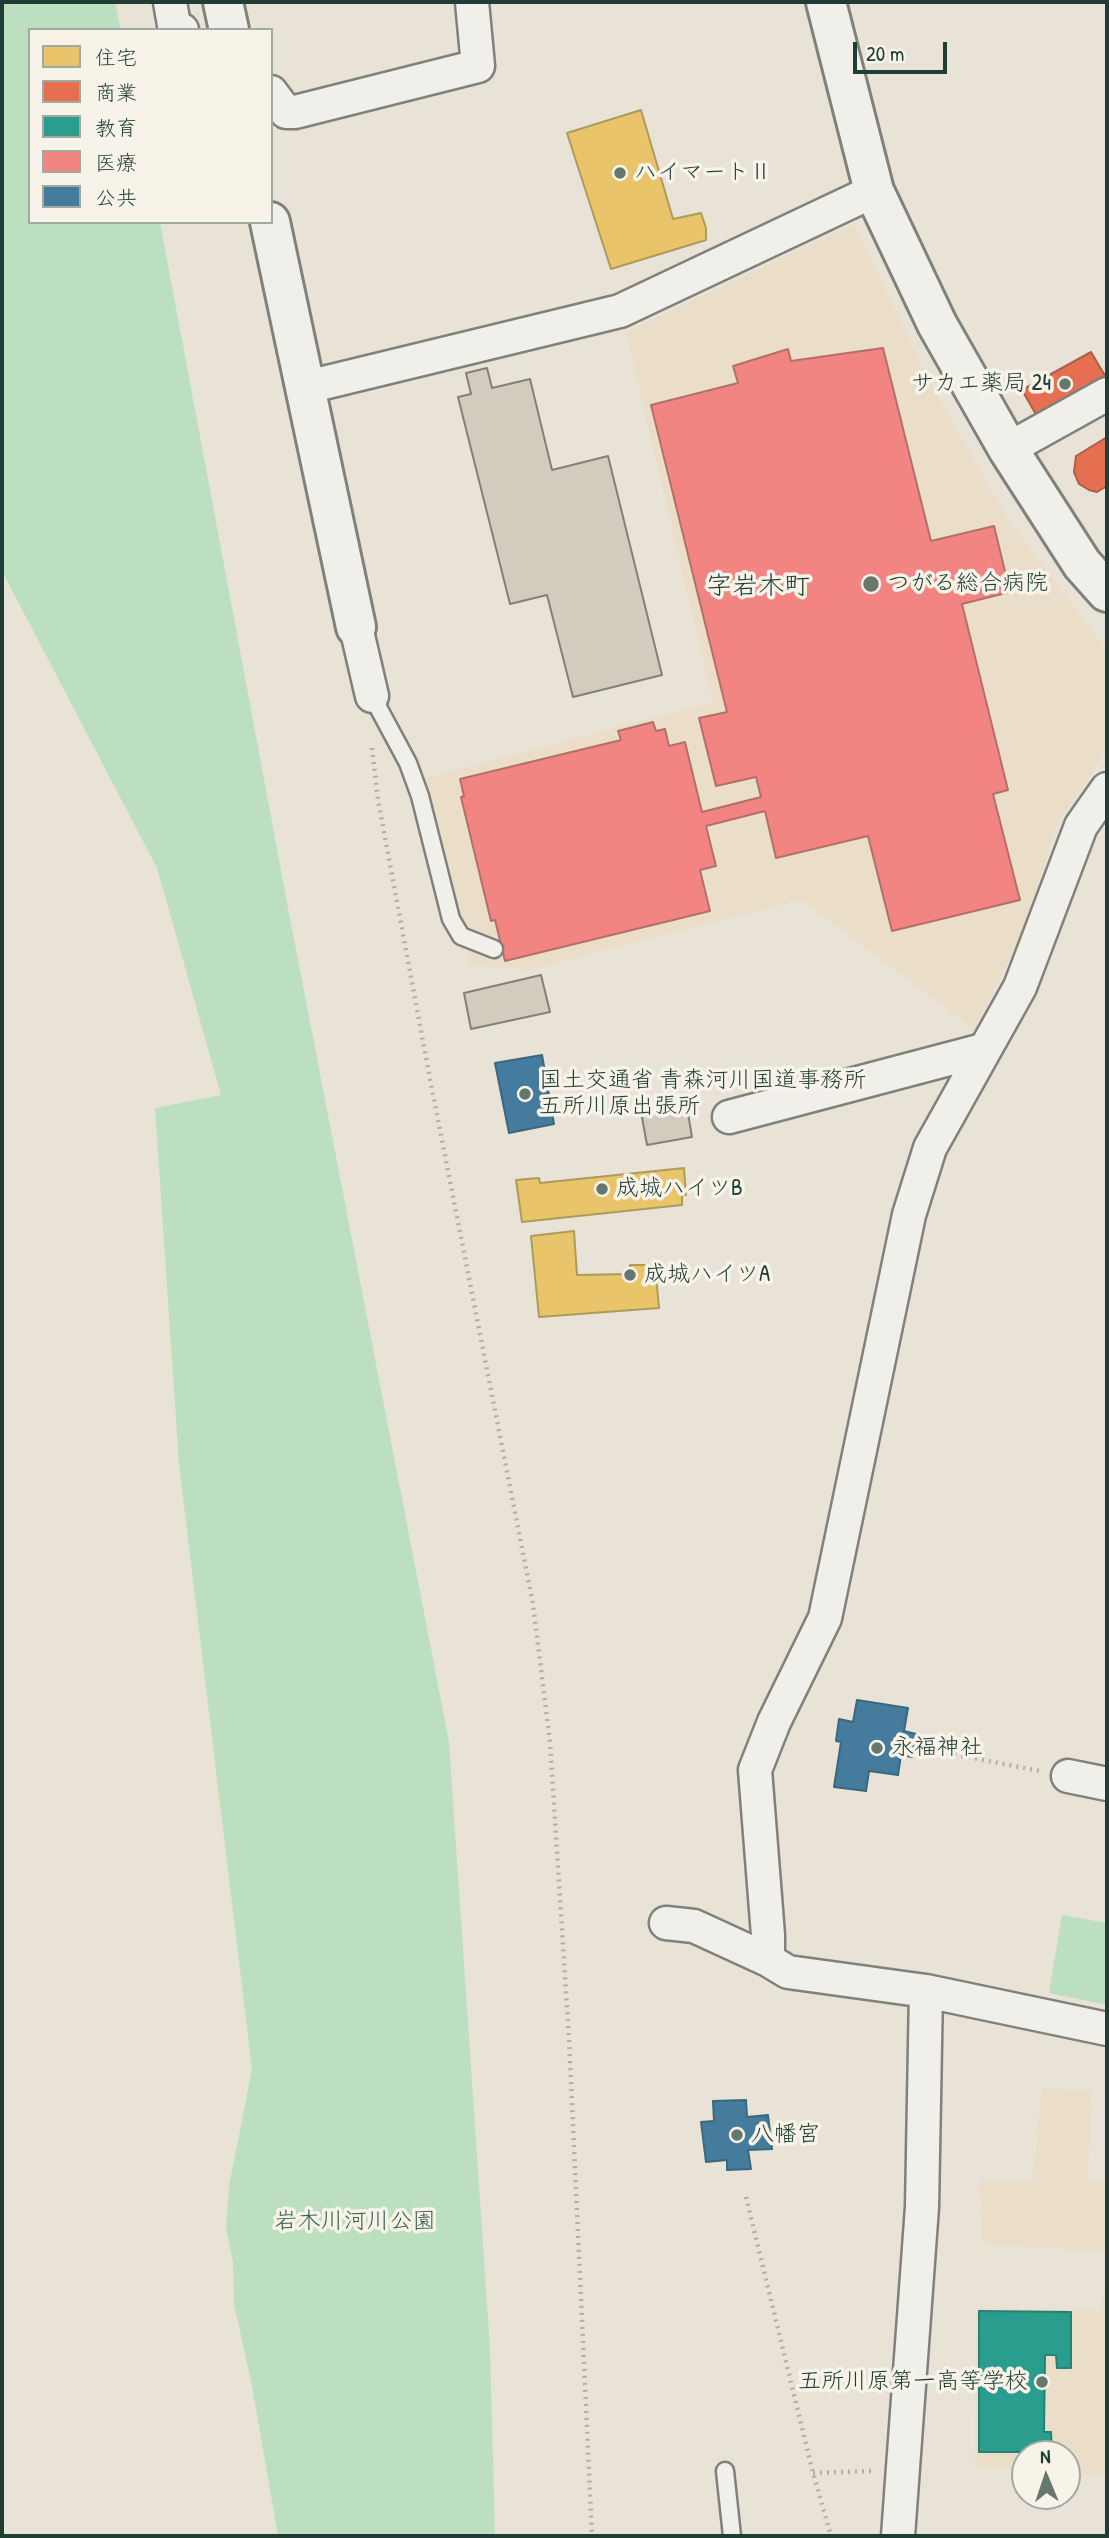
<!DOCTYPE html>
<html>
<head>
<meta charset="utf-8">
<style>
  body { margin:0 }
  #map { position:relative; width:1109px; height:2538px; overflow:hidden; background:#e9e2d7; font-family:"Patrick Hand","Klee One",sans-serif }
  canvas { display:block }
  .frame { position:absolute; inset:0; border:4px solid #1f3d34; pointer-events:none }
  .legend { position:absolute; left:28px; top:28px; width:245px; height:196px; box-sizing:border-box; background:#f7f3e8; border:2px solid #a1aaa0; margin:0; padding:9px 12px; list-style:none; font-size:21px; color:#1f3d34 }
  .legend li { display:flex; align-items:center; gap:14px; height:35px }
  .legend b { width:35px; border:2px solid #a1aaa0 }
  .north { position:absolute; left:1011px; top:2440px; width:70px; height:70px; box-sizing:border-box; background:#f7f3e8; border:2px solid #a1aaa0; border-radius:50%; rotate:358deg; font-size:19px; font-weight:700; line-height:28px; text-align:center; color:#1f3d34 }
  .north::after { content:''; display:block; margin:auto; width:24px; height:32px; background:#66776d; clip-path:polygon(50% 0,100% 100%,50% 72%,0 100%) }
  .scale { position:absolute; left:853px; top:42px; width:94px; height:32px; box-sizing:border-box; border:4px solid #1f3d34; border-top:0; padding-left:9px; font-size:21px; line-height:24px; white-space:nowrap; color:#1f3d34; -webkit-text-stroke:5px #f7f3e8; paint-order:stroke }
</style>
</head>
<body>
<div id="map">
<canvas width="1109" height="2538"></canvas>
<div class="frame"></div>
<ul class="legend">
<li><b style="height:19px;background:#e9c46a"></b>住宅</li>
<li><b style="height:19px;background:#e76f51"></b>商業</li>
<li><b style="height:19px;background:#2a9d8f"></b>教育</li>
<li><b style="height:19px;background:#f28482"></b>医療</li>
<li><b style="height:19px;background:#457b9d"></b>公共</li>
</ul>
<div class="north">N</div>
<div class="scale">20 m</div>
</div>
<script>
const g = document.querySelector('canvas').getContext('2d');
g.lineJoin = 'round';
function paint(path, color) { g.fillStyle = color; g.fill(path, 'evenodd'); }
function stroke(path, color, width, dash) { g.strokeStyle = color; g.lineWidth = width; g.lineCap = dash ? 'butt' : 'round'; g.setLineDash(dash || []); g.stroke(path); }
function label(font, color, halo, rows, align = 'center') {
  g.font = font + ' "Patrick Hand","Klee One",sans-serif'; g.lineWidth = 7; g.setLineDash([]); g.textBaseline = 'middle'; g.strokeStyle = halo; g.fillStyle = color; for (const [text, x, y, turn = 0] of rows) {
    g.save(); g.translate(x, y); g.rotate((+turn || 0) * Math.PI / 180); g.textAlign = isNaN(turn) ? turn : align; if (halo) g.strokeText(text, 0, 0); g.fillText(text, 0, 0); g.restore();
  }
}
paint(new Path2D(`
  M854 224 927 377 1007 517 1107 651V749L1058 823 1019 941 974 1029 801 900 528 970 470 965 425 778 713 702 626 332Z
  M1042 2088 1092 2091 1087 2181 1107 2183V2252L983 2244 979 2182H1032Z
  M1107 2269V2476L1067 2473V2454H1025V2470L975 2466 977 2308 1101 2311Z`), '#ebdec9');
paint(new Path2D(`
  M2 2H115L121 30H30V222H160L289 913 449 1742 490 2348 495 2536H278L252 2386 234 2304 233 2262 226 2228 229 2186 252 2069 179 1464 155 1108 221 1095 157 868 2 571Z
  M1062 1915 1107 1923V2005L1049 1993Z`), '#bce0bf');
const homes = new Path2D(`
  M641 110 673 219 701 213 706 228V240L611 269 567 133Z
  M684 1168 686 1195H682V1205L522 1222 516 1180 539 1178 540 1183Z
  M574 1231 577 1275 630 1274V1265H655L659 1308 539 1317 531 1236Z`);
paint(homes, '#e9c46a');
stroke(homes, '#ac9c5a', 2);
const shops = new Path2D(`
  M1091 352 1107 379 1038 418 1022 390Z
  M1107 437V486L1097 492 1089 490 1079 484 1074 472 1076 456Z`);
paint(shops, '#e76f51');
stroke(shops, '#ab6048', 2);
const schools = new Path2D(`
  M979 2311 1071 2312V2368H1057L1056 2355H1045L1044 2432H1051L1052 2452H979Z`);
paint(schools, '#2a9d8f');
stroke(schools, '#278074', 2);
const health = new Path2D(`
  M883 348 931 541 994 526 1010 592 962 604 1008 790 993 794 1020 900 892 931 868 836 776 858 765 811 706 826 716 866 700 870 710 911 505 961 495 920 491 921 461 797 464 796 460 779 621 740 618 731 653 722 656 731 665 729 669 746 685 742 702 812 761 797 756 777 716 786 699 718 727 712 651 405 738 383 733 366 788 349 791 361Z`);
paint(health, '#f28482');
stroke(health, '#b36f6b', 2);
const public = new Path2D(`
  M542 1055 554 1124 509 1133 495 1063Z
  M857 1700 908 1708 904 1731 916 1734 912 1757 901 1755 898 1775 869 1771 866 1791 834 1787 841 1742 836 1741 839 1719 853 1722Z
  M746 2100 747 2117 768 2115 772 2149 748 2150 751 2169 727 2170V2160L706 2162 701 2122 714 2121 713 2101Z`);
paint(public, '#457b9d');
stroke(public, '#3a687e', 2);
const building = new Path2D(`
  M487 368 492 388 530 379 552 470 608 456 662 675 573 697 547 595 510 604 458 397 471 394 466 373Z
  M541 975 550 1012 471 1029 464 993Z
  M686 1102 692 1137 647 1145 641 1112Z`);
paint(building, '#d3cbbd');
stroke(building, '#7f827b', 2);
const service = new Path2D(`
  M372 696 408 763 420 796 451 919 461 936 494 949
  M725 2471 732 2536`);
const minor = new Path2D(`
  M170 2 174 25 182 30
  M271 92 286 112H295L478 66 472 2
  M307 387 620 311 874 191
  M1008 449 1107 394
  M356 627 372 696
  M1107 789 1081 826 1020 987 930 1148 909 1215 825 1618 774 1722 755 1770 768 1935V1960L788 1972 926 1991 1107 2029
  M729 1117 983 1050
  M1068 1776 1107 1784
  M666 1923 694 1926 768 1960
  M898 2536 922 2207 926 1991`);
const tertiary = new Path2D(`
  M223 2 229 30
  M826 2 874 191 937 324 1008 449 1082 564 1107 592
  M270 222 356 627`);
stroke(service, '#7f827b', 21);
stroke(minor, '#7f827b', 37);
stroke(tertiary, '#7f827b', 44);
stroke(new Path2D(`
  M372 748 378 800 430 1079 533 1604 550 1742 569 2039 592 2536
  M927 1749 1040 1771
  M746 2197 813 2473 831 2536
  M813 2473 872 2471`), '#aeb0ab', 4.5, [2, 5]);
stroke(service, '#f1efea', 16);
stroke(minor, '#f1efea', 32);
stroke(tertiary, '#f1efea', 38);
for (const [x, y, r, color] of [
  [620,173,7,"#66776d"],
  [1065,384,7,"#66776d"],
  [871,584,9,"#66776d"],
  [525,1094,7,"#66776d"],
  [602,1189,7,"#66776d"],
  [630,1275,7,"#66776d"],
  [877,1748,7,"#66776d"],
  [737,2135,7,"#66776d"],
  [1042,2382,7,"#66776d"]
]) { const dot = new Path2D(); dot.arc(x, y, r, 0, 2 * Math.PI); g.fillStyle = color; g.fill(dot); stroke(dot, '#f7f3e8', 2.5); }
label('23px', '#1f3d34', '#f7f3e8', [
  ["ハイマートⅡ",634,173],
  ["サカエ薬局 24",1051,384,"right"],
  ["つがる総合病院",887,584],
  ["国土交通省 青森河川国道事務所",539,1081],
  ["五所川原出張所",539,1107],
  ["成城ハイツB",616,1189],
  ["成城ハイツA",644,1275],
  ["永福神社",891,1748],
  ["八幡宮",751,2135],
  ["五所川原第一高等学校",1028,2382,"right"]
], 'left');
label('23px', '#375d4c', '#f7f3e8', [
  ["岩木川河川公園",355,2222]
]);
label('26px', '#1f3d34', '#f7f3e8', [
  ["字岩木町",758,587]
]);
</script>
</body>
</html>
